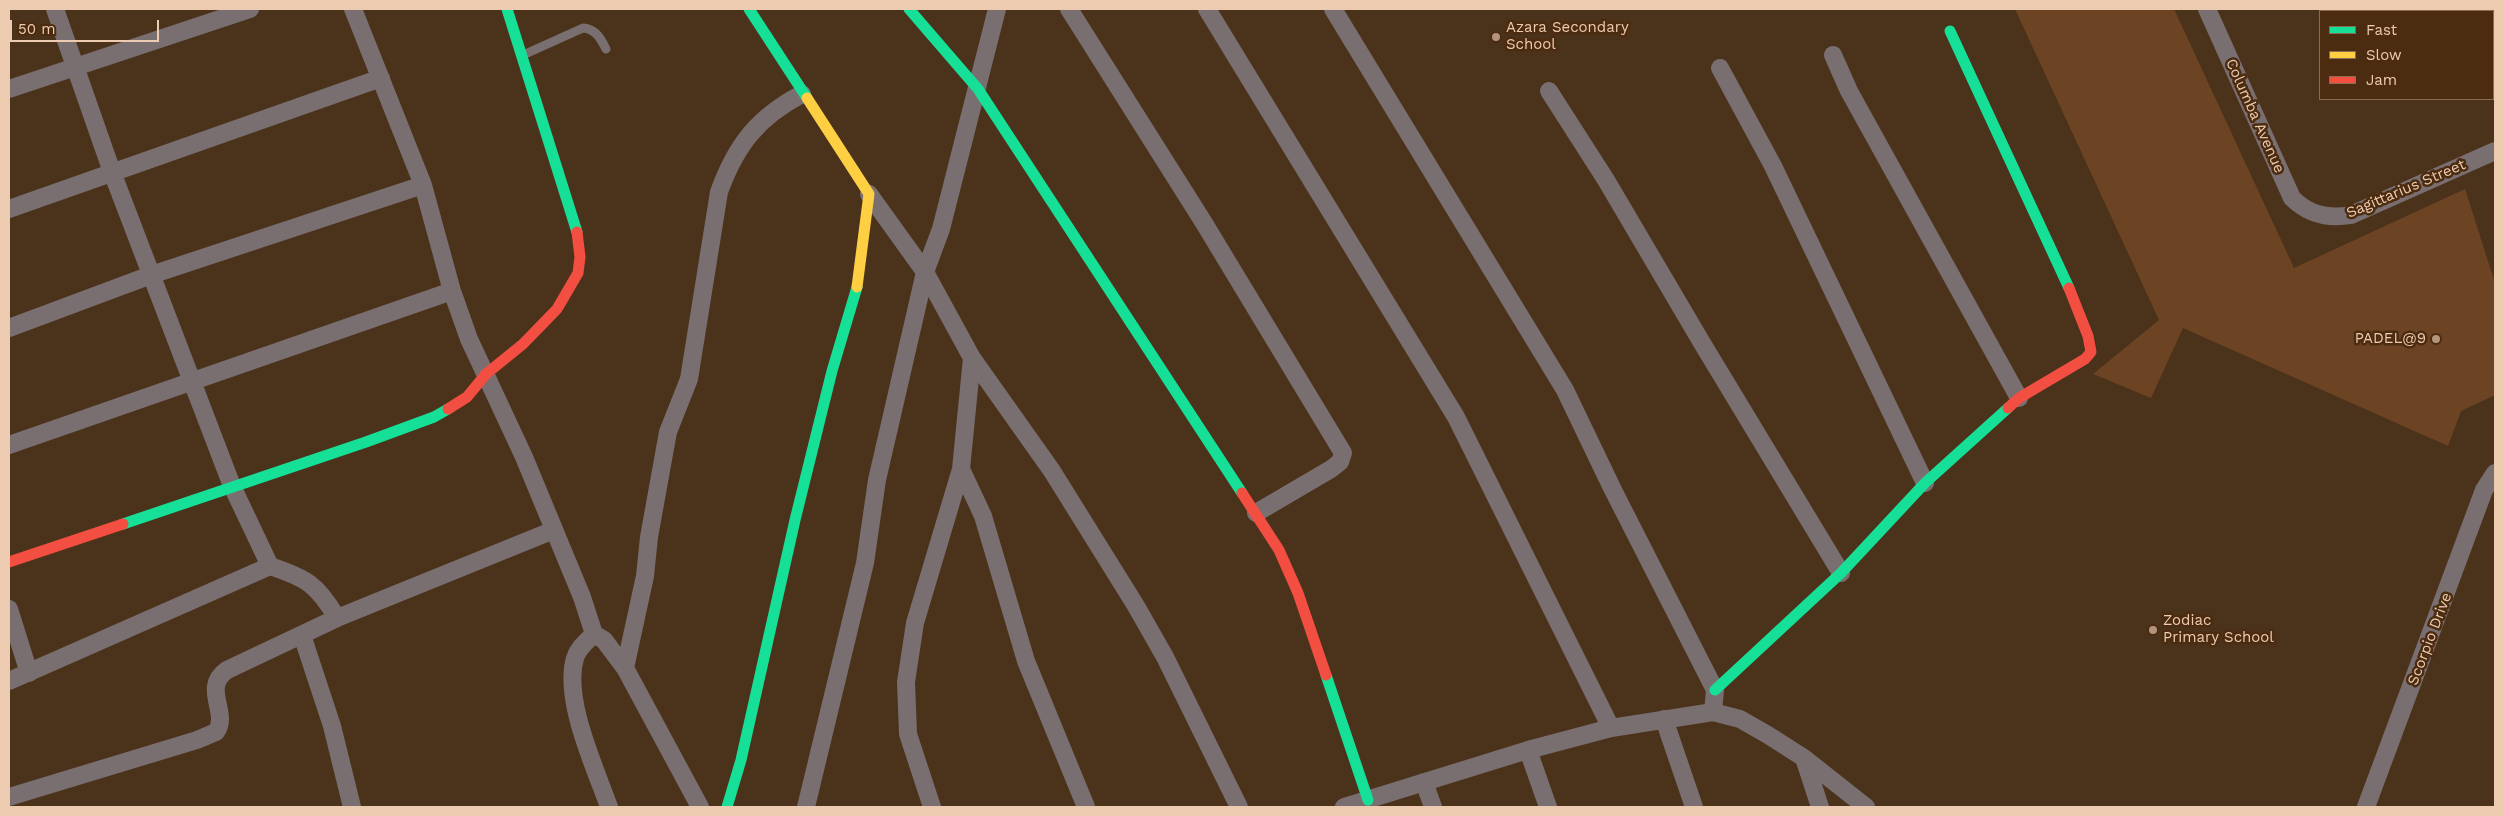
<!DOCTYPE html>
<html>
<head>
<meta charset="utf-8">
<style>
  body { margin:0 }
  #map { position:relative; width:2504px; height:816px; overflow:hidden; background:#4b321a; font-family:"Work Sans",sans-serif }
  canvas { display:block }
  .frame { position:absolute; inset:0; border:10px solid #edcbb1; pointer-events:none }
  .legend { position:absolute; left:2319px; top:10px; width:175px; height:90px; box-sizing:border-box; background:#4c2c10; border:1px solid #8c6c50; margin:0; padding:6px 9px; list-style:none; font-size:15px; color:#edcbb1 }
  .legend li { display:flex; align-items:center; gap:10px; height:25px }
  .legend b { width:25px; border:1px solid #8c6c50 }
  .scale { position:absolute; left:10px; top:20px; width:149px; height:22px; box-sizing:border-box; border:2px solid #edcbb1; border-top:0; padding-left:6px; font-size:15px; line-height:18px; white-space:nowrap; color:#edcbb1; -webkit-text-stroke:4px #4c2c10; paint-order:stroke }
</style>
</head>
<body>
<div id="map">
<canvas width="2504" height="816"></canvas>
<div class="frame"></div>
<ul class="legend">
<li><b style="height:6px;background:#16e098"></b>Fast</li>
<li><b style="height:6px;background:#ffcf43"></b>Slow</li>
<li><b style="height:6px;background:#f24e42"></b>Jam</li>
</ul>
<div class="scale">50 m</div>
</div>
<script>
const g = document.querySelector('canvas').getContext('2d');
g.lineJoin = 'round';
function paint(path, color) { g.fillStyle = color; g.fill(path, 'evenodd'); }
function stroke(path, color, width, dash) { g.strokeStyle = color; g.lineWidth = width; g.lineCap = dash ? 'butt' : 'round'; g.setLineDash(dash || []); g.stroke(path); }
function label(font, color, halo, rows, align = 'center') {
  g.font = font + ' "Work Sans",sans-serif'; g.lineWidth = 5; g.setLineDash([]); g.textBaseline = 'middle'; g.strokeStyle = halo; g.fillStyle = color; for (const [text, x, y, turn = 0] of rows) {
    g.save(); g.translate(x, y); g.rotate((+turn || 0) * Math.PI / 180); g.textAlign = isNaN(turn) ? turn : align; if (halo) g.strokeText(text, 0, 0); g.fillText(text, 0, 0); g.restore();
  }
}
paint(new Path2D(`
  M2015 9H2174L2294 268 2465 189 2495 283V395L2461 411 2448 446 2183 328 2151 398 2093 374 2159 320Z`), '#6d4423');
stroke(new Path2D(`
  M523 55 583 28C596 29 601 39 606 49`), '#796e70', 9);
stroke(new Path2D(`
  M55 9 112 172 232 486 270 566
  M353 9 423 185 452 291 469 339 524 457 582 597 594 634 604 640 625 668 700 807
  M1069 9 1204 223 1343 453 1340 462 1331 469 1256 513
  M1207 9 1456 417 1611 728
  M1333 9 1565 390 1613 490 1715 690 1713 712
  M2207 9 2292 198C2309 215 2328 219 2351 215L2495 151
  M1833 55 1849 91 2019 398
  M1720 68 1773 166 1925 483
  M9 89 250 9
  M1549 91 1606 180 1702 343 1841 573
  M869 194 925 272 972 358 1052 471 1136 606 1165 657 1239 807
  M9 209 381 78
  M9 328 151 275 423 185
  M9 445 452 291
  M961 469 983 516 1026 661 1086 807
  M9 609 29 673
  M594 634C587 641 578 648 575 658 563 700 595 767 609 807
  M302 635 332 726 352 807
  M625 668 645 576 649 537 668 432 689 379 719 192C736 145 758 117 802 94
  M9 681 270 566C306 578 317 584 337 618
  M1664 719 1694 807
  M1528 750 1548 807
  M1804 758 1820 807
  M1424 782 1433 807
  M9 797 197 740 216 732C230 713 201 688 227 670L337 618 554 530
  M806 807 865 563 877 480 925 272 941 229 997 9
  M932 807 908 734 906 682 915 623 961 469 972 358
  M1344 807 1528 750 1611 728 1713 712 1740 719 1768 735 1804 758 1866 807
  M2366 807 2484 490 2495 473`), '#796e70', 18);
stroke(new Path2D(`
  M507 9 577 232
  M749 9 807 98
  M909 9 978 89 1242 493
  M1950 31 2069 288
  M123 524 366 442 434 417 448 409
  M1326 675 1368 800
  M1715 690 1841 573 1925 483 2008 408
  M727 807 741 760 795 520 832 371 857 287`), '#16e098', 11);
stroke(new Path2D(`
  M807 98 869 194 857 287`), '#ffcf43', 11);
stroke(new Path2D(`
  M2008 408 2019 398 2085 359 2091 352 2088 336 2069 288
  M448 409 467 397 486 374 523 344 557 309 578 273 580 257 577 232
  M1242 493 1279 550 1298 593 1326 675
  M9 562 123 524`), '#f24e42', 11);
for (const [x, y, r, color] of [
  [1496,37,5,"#b4957c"],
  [2436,339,5,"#b4957c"],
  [2153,630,5,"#b4957c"]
]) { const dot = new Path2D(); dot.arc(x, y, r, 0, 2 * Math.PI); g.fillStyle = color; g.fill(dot); stroke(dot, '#4c2c10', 2); }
label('15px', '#edcbb1', '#4c2c10', [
  ["Azara Secondary",1506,28],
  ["School",1506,45],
  ["PADEL@9",2426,339,"right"],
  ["Zodiac",2163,621],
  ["Primary School",2163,638]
], 'left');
label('15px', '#edcbb1', '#4c2c10', [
  ["Columba Avenue",2255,116,66],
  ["Sagittarius Street",2406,189,-23],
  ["Scorpio Drive",2430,639,-69]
]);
</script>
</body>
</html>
